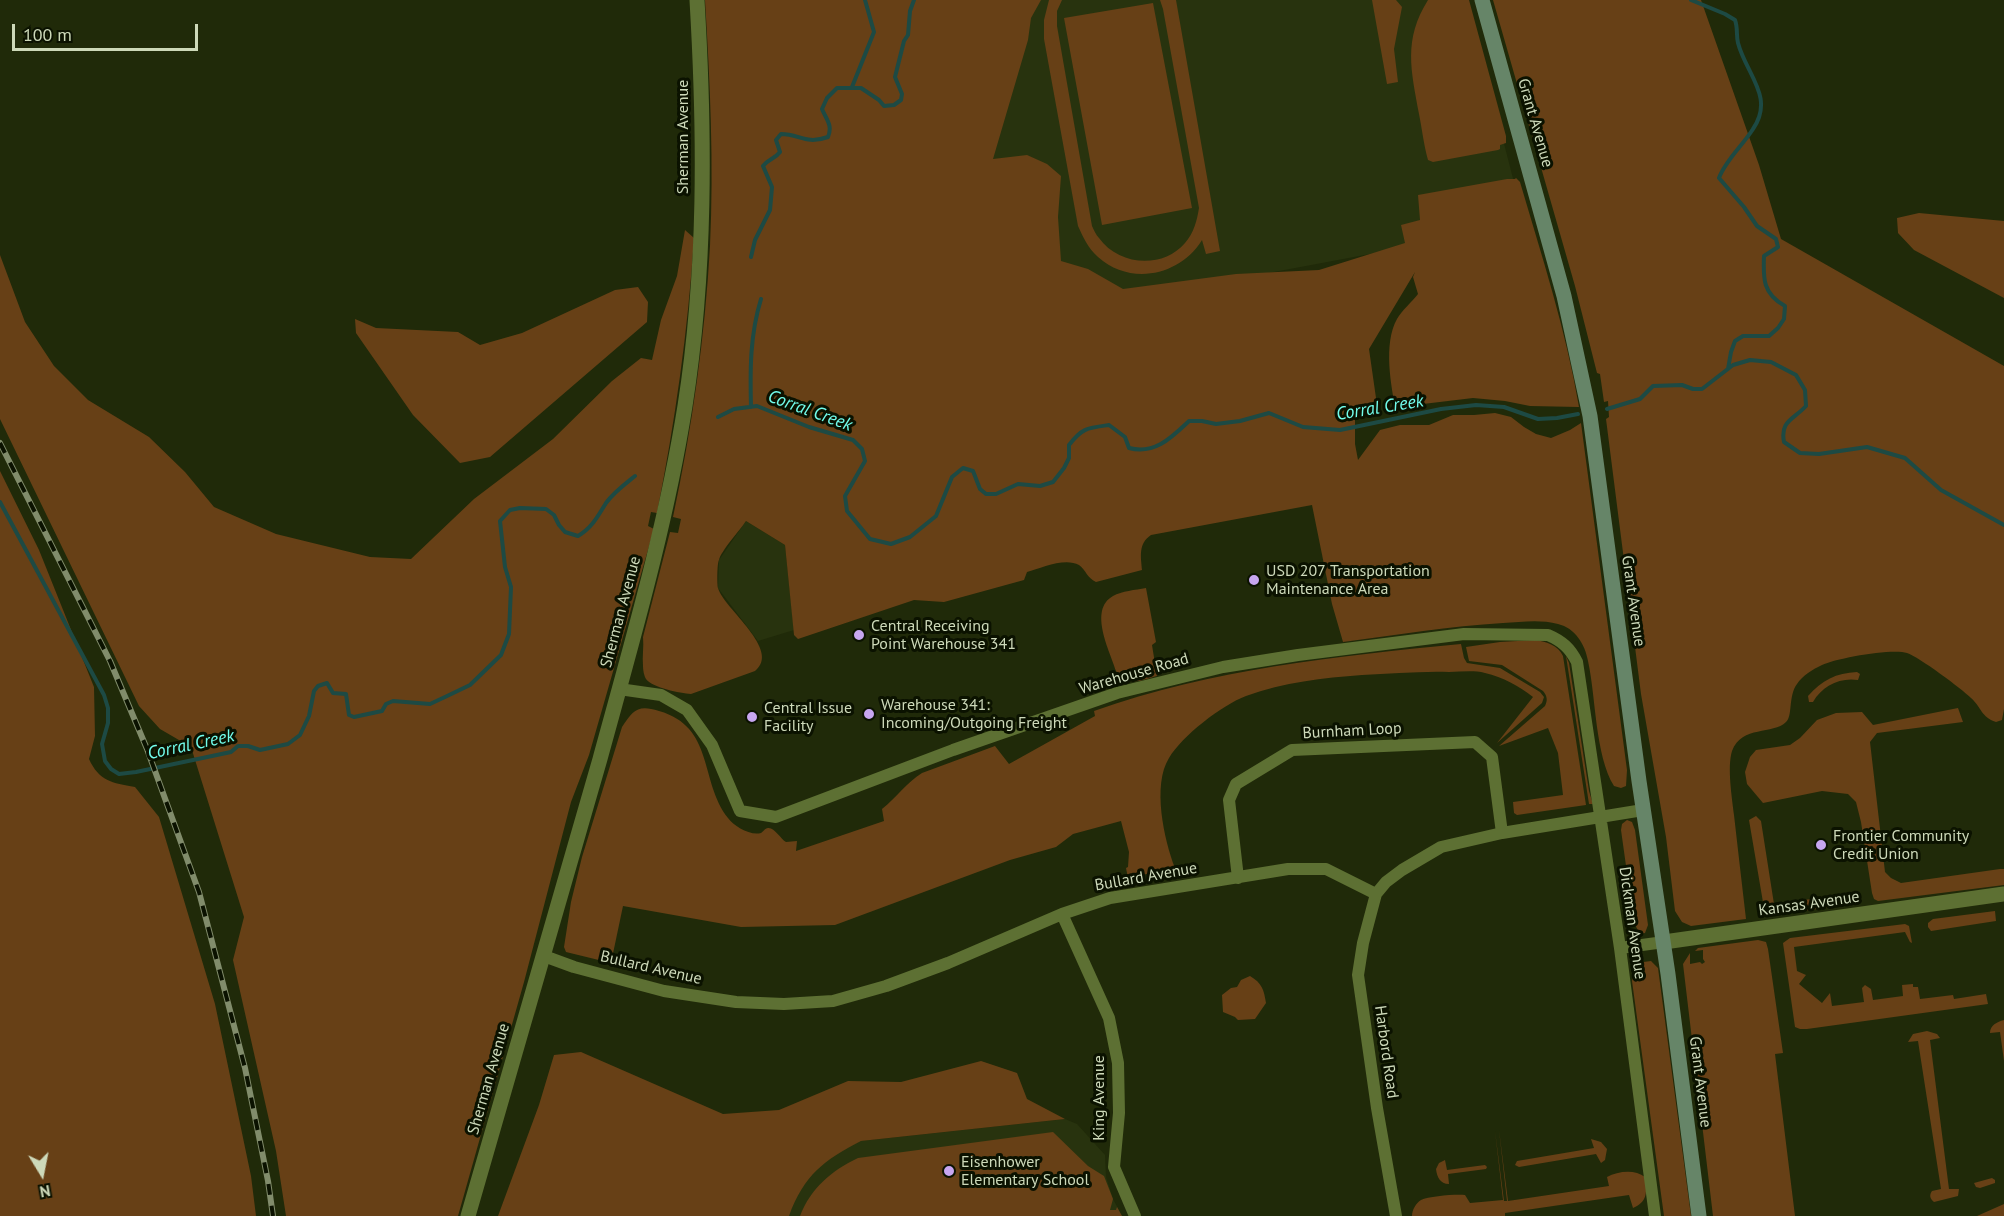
<!DOCTYPE html>
<html>
<head>
<meta charset="utf-8">
<style>
  body { margin:0 }
  #map { position:relative; width:2004px; height:1216px; overflow:hidden; background:#202a09; font-family:"PT Sans",sans-serif }
  canvas { display:block }
  .north { position:absolute; left:12px; top:1144px; width:60px; height:60px; -webkit-text-stroke:4px #0b1200; paint-order:stroke; rotate:170deg; font-size:16px; font-weight:700; line-height:24px; text-align:center; color:#cdd9b9 }
  .north::after { content:''; display:block; margin:auto; width:21px; height:27px; background:#cdd9b9; clip-path:polygon(50% 0,100% 100%,50% 72%,0 100%) }
  .scale { position:absolute; left:12px; top:24px; width:186px; height:27px; box-sizing:border-box; border:3px solid #cdd9b9; border-top:0; padding-left:8px; font-size:18px; line-height:21px; white-space:nowrap; color:#cdd9b9; -webkit-text-stroke:4px #0b1200; paint-order:stroke }
</style>
</head>
<body>
<div id="map">
<canvas width="2004" height="1216"></canvas>
<div class="north">N</div>
<div class="scale">100 m</div>
</div>
<script>
const g = document.querySelector('canvas').getContext('2d');
g.lineJoin = 'round';
function paint(path, color) { g.fillStyle = color; g.fill(path, 'evenodd'); }
function stroke(path, color, width, dash) { g.strokeStyle = color; g.lineWidth = width; g.lineCap = dash ? 'butt' : 'round'; g.setLineDash(dash || []); g.stroke(path); }
function label(font, color, halo, rows, align = 'center') {
  g.font = font + ' "PT Sans",sans-serif'; g.lineWidth = 6; g.setLineDash([]); g.textBaseline = 'middle'; g.strokeStyle = halo; g.fillStyle = color; for (const [text, x, y, turn = 0] of rows) {
    g.save(); g.translate(x, y); g.rotate((+turn || 0) * Math.PI / 180); g.textAlign = isNaN(turn) ? turn : align; if (halo) g.strokeText(text, 0, 0); g.fillText(text, 0, 0); g.restore();
  }
}
paint(new Path2D(`
  M1003 0H1467L1525 225 1108 303 1043 286 969 151Z
  M746 521 785 545 794 630 758 641 718 588 719 560Z
  M1065 1119 1077 1124 1105 1155 1106 1177 1113 1199 1122 1216H762L795 1166 861 1141Z`), '#28330e');
paint(new Path2D(`
  M705 0H1041L1031 18 1028 40 993 159 1027 155 1047 164 1061 176 1058 217 1061 261 1088 269 1123 289 1236 274 1319 270 1405 243 1401 225 1420 220 1418 195 1507 179H1515L1516 178 1520 182C1542 257 1566 330 1579 407L1530 406 1505 401 1473 398 1423 404 1396 412C1391 385 1383 344 1397 319 1402 310 1412 302 1418 294L1413 277 1415 272 1369 349 1377 405 1355 415V444L1358 460 1380 430 1400 425H1429L1453 415H1474L1495 413 1511 417 1524 427 1536 434 1551 438 1570 430 1581 423 1627 770 1626 786 1621 788 1614 786C1595 755 1596 697 1588 661 1585 644 1575 628 1558 624 1540 619 1521 622 1503 623 1450 626 1397 635 1343 642L1332 604 1312 505 1151 535C1138 544 1141 556 1142 570L1096 582C1087 578 1086 570 1079 565 1065 557 1041 568 1027 572L1024 580 944 602 914 600 798 639 794 635 785 545 746 521C740 530 721 551 719 560 717 563 717 585 718 588 724 609 782 650 755 671L691 694C680 693 653 688 646 679 644 676 643 670 643 666 642 656 644 647 643 637L670 532 678 533 681 519 673 517C692 428 705 337 710 246 714 164 710 82 705 0Z
  M1049 0H1062L1057 11V26L1092 226C1094 230 1096 235 1099 238 1119 266 1163 269 1185 243 1194 233 1197 220 1199 208L1163 9 1160 0H1176L1220 251 1206 254 1202 240C1180 276 1130 286 1098 257 1088 248 1083 237 1078 226L1044 39V20Z
  M1372 0H1396L1402 7 1394 49 1398 82 1387 84Z
  M1428 0H1469L1506 136V143L1500 145V149L1498 150 1433 162 1428 160C1424 146 1422 129 1419 114 1411 70 1403 40 1428 0Z
  M1493 0H1701L1759 165 1781 239 2004 366V709L2002 720 1996 722C1981 717 1982 708 1971 698 1962 689 1919 657 1907 653 1893 648 1836 658 1822 665 1813 669 1802 676 1797 684 1788 696 1793 716 1786 722 1773 735 1742 725 1732 751 1727 767 1732 798 1734 815 1738 850 1742 885 1746 919L1691 926 1682 922 1675 911 1666 837 1641 694 1606 419 1609 417 1608 401 1604 402 1600 374 1597 373 1575 286Z
  M1153 3 1192 208 1102 225 1064 18Z
  M1919 213 2004 221V298L1914 250 1898 233 1897 218Z
  M685 230 694 238C688 331 675 422 657 513L651 512 648 526 654 529 589 755 571 802 524 982 458 1216H286L276 1151 233 960 244 917 191 747 160 729 139 706 0 419V255L25 322 54 366 88 400 149 437 185 472 214 507 276 534 370 557 411 559 474 499 553 439 612 381 641 358 652 360 661 320 677 276Z
  M638 287 648 302 647 322 490 457 460 463 413 415 356 333 355 319 376 328 458 332 480 345 522 333 615 290Z
  M0 471 39 550 94 687 95 736 89 759C99 781 112 783 135 787L159 817 215 1004 251 1176 256 1216H0Z
  M1146 588 1156 642 1152 645 1157 676C1142 680 1126 688 1116 671 1110 651 1088 610 1113 596 1122 591 1135 590 1146 588Z
  M1535 640C1547 642 1558 645 1563 656L1586 805 1517 815 1514 813 1513 802 1563 795 1558 753 1548 728 1499 746 1545 706C1548 700 1547 696 1543 691L1502 665 1469 661 1466 647 1500 642Z
  M1461 644 1464 658 1467 663 1500 668 1540 692 1544 697 1542 703 1497 743 1533 697C1519 686 1503 677 1485 673 1473 670 1461 672 1449 672 1420 671 1391 674 1362 675 1323 678 1284 682 1246 696 1222 705 1182 736 1169 758 1152 785 1164 840 1175 868L1128 878 1126 868 1128 867 1129 852 1121 821 1073 834 1056 847 1010 860 835 925 741 927 623 906 611 963 566 952 564 947 571 902 582 857 622 727C633 710 638 704 659 711 715 727 699 781 728 818 734 826 750 836 761 833 763 832 765 828 768 828 774 827 781 839 786 842L797 841 796 851 884 821 882 809C896 798 907 782 922 773L995 746 1009 764 1095 716 1094 711C1212 669 1337 656 1461 644Z
  M1566 656 1569 663 1589 791 1593 804H1589Z
  M1857 672 1860 674 1858 680C1840 677 1822 686 1813 702H1809L1808 696C1822 680 1836 673 1857 672Z
  M1958 708 1963 722 1877 733 1870 742 1885 872 1891 878 1901 883 2000 869H2004V885L1878 901 1874 899 1872 893 1861 822 1856 802 1848 794 1822 791 1763 803 1747 784 1745 772 1750 757 1756 750 1790 745 1800 738 1817 720 1836 713 1862 712 1873 725Z
  M1756 816 1761 821 1774 904 1849 894 1852 896V904L1768 916 1765 914 1749 820Z
  M1627 820 1632 822 1635 830 1648 925 1645 933 1640 934 1634 923 1621 830 1622 824Z
  M1995 911 1996 921 1931 931 1928 927V923L1933 919Z
  M1905 924 1909 926 1912 943 1910 942 1905 932 1794 947 1797 971 1806 975 1799 984 1822 1003 1830 993 1832 1006 1864 1002 1862 988 1865 985 1871 989 1873 1000 1903 996 1902 985 1913 984V987H1918L1920 999 1953 995 1954 999 1986 994 1988 1004 1807 1029H1800L1795 1027 1783 943 1790 938Z
  M1758 940 1766 942 1768 949 1783 1053 1775 1054 1795 1216H1713L1683 964 1690 953V964L1700 962 1702 964 1705 962 1703 959V950L1695 951 1698 948Z
  M1651 961 1658 968 1691 1216H1664L1632 981 1636 963Z
  M1250 976C1262 983 1264 990 1266 1003L1255 1019 1238 1020 1235 1017 1223 1012 1222 995 1231 988 1237 987 1241 980Z
  M2004 1020V1061L2000 1032 1990 1033C1990 1025 1997 1022 2004 1020Z
  M1927 1031 1937 1034 1940 1038 1930 1040 1949 1189H1959L1958 1196 1934 1202C1930 1199 1929 1195 1932 1191L1941 1189 1918 1041 1908 1042 1913 1034Z
  M581 1052 723 1114 779 1110 848 1081 901 1082 981 1061 1017 1073 1027 1099 1065 1119 861 1141C824 1160 804 1175 789 1216H498L539 1105 554 1055Z
  M1499 1130 1508 1201 1609 1186 1607 1177C1618 1171 1635 1169 1645 1177 1647 1191 1648 1202 1633 1208L1629 1195 1505 1213V1216H1412C1412 1210 1416 1203 1421 1200 1429 1196 1456 1194 1465 1195L1470 1203 1503 1200 1495 1131 1504 1201H1507Z
  M1053 1132 1088 1166 1104 1176 1113 1199 1110 1210H1116L1117 1207 1122 1216H800C811 1188 831 1171 858 1158Z
  M1591 1139 1601 1142 1607 1149 1605 1160 1601 1163 1596 1154 1519 1167 1515 1165 1517 1161 1594 1148Z
  M1445 1160 1447 1170 1485 1165 1487 1167 1486 1169 1448 1174 1449 1184C1440 1184 1437 1177 1436 1169L1439 1163Z
  M1992 1178 1995 1180V1183L1980 1188 1976 1187 1974 1183Z
  M2004 1204V1216H1977Z`), '#674016');
stroke(new Path2D(`
  M1691 0 1725 14 1735 20C1738 28 1736 35 1738 43 1746 74 1775 97 1753 129 1743 145 1725 161 1719 178L1744 207 1757 226 1776 239 1778 247 1764 256C1763 279 1763 294 1785 306L1784 319 1778 328 1769 336H1743L1735 341 1731 352 1728 369
  M852 87 874 32 865 0
  M751 257 755 240 770 210 772 187 763 166C768 159 775 159 780 152L776 140 781 134C800 134 805 145 828 137 833 125 826 119 822 109L827 98 837 88H861L879 100 884 106 894 105 901 100 902 94 895 77 904 41 908 35 910 11 914 0
  M751 407C750 369 750 335 761 299
  M1607 409 1640 399 1653 386 1682 385 1693 389H1702L1733 365 1750 360 1771 362 1796 375 1805 390 1806 406C1793 420 1780 421 1784 442L1800 453 1819 454 1867 447 1905 458 1941 490 2004 525
  M718 417 734 409 757 406 809 427 853 440 862 449 865 461 845 496 847 511 870 539 891 544 910 537 936 516 952 477 963 468 973 471 980 489 986 494H996L1018 484 1040 486 1053 482 1064 468 1069 458V445C1082 428 1087 428 1109 425L1125 437 1129 448C1155 455 1172 437 1189 421H1202L1216 424 1240 421 1269 413 1303 427 1340 430 1441 409 1476 405 1504 407 1538 419 1557 418 1578 414
  M0 502 104 695 108 708V723L102 744 105 761 111 769 119 774 136 772 231 752 238 746H248L260 750 288 744 300 735 309 716 314 691 318 686 327 683 333 693 346 694 349 715 354 717 382 711 386 704 393 701 430 704 445 697 470 685 501 655 509 634 511 587 505 567 500 521 510 510 520 508 546 509 554 515 559 525 565 532 578 536C592 528 598 516 606 503 614 492 625 484 635 476`), '#1d4a44', 4);
stroke(new Path2D(`
  M619 689 661 695 687 710 712 745 740 811 776 817 953 750 1117 693 1223 667 1298 655 1464 634 1548 635C1562 641 1570 648 1577 662L1620 948 1655 1216
  M1238 878 1229 800 1236 784 1292 750 1475 742 1492 757 1502 833
  M1062 914 1109 1018 1118 1063 1119 1113 1114 1167 1135 1216
  M1620 948 1664 942
  M544 956 574 967 664 991 736 1002 784 1004 833 1001 886 986 948 963 1062 914 1110 898 1288 869H1326L1376 894
  M1396 1216 1377 1108 1358 975 1363 943 1376 894 1386 882 1402 870 1441 847 1502 833 1643 810`), '#5d7033', 12);
stroke(new Path2D(`
  M1664 942 2004 894
  M468 1216C511 1063 557 911 600 759 632 642 666 526 685 406 706 272 705 135 697 0`), '#5d7033', 15);
stroke(new Path2D(`
  M1482 0 1564 296 1590 416 1639 781 1668 974 1699 1216`), '#668568', 15);
const rail = new Path2D(`
  M0 443 110 661 147 749 199 892 245 1068 268 1181 273 1216`);
stroke(rail, '#818c6b', 6);
stroke(rail, '#0b1200', 4, [11]);
for (const [x, y, r, color] of [
  [1254,580,6,"#c7a6f0"],
  [859,635,6,"#c7a6f0"],
  [869,714,6,"#c7a6f0"],
  [752,717,6,"#c7a6f0"],
  [1821,845,6,"#c7a6f0"],
  [949,1171,6,"#c7a6f0"]
]) { const dot = new Path2D(); dot.arc(x, y, r, 0, 2 * Math.PI); g.fillStyle = color; g.fill(dot); stroke(dot, '#0b1200', 2); }
label('16px', '#cdd9b9', '#0b1200', [
  ["Grant Avenue",1535,123,74],
  ["Sherman Avenue",683,137,-90],
  ["Grant Avenue",1633,601,82],
  ["Sherman Avenue",621,612,-75],
  ["Warehouse Road",1134,674,-16],
  ["Burnham Loop",1352,731,-3],
  ["Bullard Avenue",1146,877,-10],
  ["Kansas Avenue",1809,904,-8],
  ["Dickman Avenue",1632,923,82],
  ["Bullard Avenue",651,968,13],
  ["Harbord Road",1386,1052,82],
  ["Sherman Avenue",489,1079,-74],
  ["Grant Avenue",1700,1082,83],
  ["King Avenue",1099,1098,-90]
]);
label('16px', '#cdd9b9', '#0b1200', [
  ["USD 207 Transportation",1266,571],
  ["Maintenance Area",1266,589],
  ["Central Receiving",871,626],
  ["Point Warehouse 341",871,644],
  ["Warehouse 341:",881,705],
  ["Incoming/Outgoing Freight",881,723],
  ["Central Issue",764,708],
  ["Facility",764,726],
  ["Frontier Community",1833,836],
  ["Credit Union",1833,854],
  ["Eisenhower",961,1162],
  ["Elementary School",961,1180]
], 'left');
label('italic 18px', '#72fdec', '#0b1200', [
  ["Corral Creek",1380,408,-9],
  ["Corral Creek",810,411,20],
  ["Corral Creek",191,745,-12]
]);
</script>
</body>
</html>
